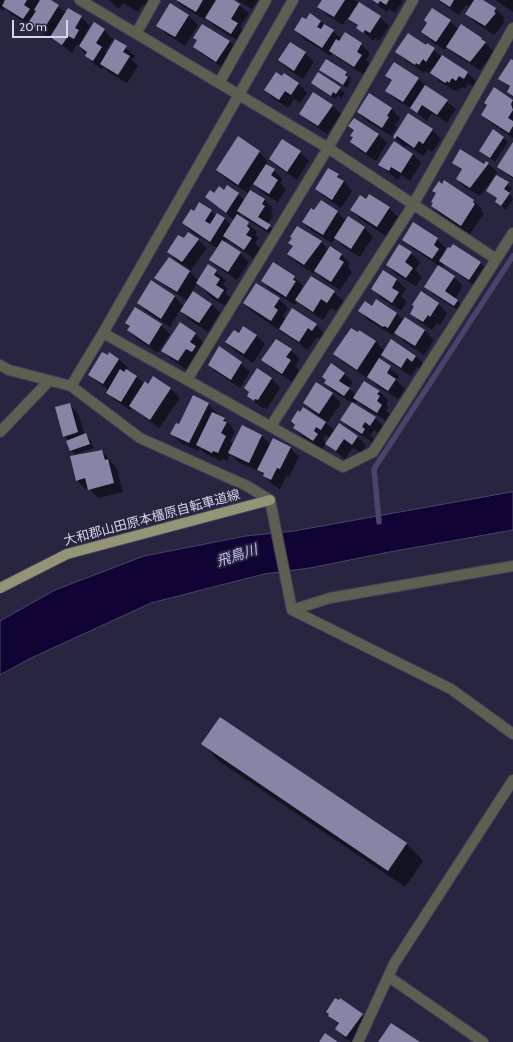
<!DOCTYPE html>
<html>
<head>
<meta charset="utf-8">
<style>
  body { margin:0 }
  #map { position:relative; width:513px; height:1042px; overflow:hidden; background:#27253f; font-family:Cabin,sans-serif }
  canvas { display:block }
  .scale { position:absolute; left:12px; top:20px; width:56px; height:18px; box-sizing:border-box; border:2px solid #d6d5e7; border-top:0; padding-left:5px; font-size:12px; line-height:14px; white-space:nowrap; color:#d6d5e7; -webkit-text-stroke:3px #27253f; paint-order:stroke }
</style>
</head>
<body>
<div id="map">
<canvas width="513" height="1042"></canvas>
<div class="scale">20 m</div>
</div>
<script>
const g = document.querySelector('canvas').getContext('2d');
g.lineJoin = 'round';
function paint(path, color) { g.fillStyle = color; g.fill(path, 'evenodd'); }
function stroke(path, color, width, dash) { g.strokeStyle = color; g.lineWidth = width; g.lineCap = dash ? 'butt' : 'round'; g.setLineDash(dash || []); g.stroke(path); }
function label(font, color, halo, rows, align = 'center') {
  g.font = font + ' Cabin,"Noto Sans JP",sans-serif'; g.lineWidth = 4; g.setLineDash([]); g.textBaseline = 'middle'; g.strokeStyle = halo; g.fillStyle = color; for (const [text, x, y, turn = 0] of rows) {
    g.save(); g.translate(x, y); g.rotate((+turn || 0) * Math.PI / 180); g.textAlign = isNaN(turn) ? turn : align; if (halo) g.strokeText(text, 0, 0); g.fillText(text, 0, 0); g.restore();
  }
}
const water = new Path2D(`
  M513 492V530L384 553 310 568 264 574 151 603 29 659 0 675V621L55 590 144 556 246 536 294 531Z`);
paint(water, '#110434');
stroke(water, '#4c436a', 1);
paint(new Path2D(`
  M0 0H39L40 4 42 0H49L66 13 81 17 90 26 84 36 85 38 104 30 113 39 105 52 107 54 116 40 135 56 132 60 138 66 127 83 110 73 104 67 102 69 95 65 77 44 72 53 53 38 52 40 33 26 12 15 5 8 3 11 0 9Z
  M109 0H150L146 6 143 4 138 12 123 3 119 9Z
  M176 0H232L249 13 240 27 246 32 240 42 215 27 206 18 205 20 182 6Z
  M237 0H258L252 9Z
  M323 0H354L380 17 389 26 379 41 375 38 373 41 348 17 343 25 327 15 319 7Z
  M371 0H402L403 1 395 13 389 9 387 12Z
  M437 0H481L496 9 505 18 503 21 504 23 494 35 475 22 467 14 470 8 466 5 459 15Z
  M495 0H513V12Z
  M170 4 189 16 198 25 185 46 166 34 158 25Z
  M306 20 320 21 342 39 345 34 361 44 370 53 366 60 371 65 364 75 339 59 333 53 331 56 304 39 295 30Z
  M450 21 458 29 481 38 494 52 480 70 456 55 448 47 445 50 431 41 422 32Z
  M203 25 230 42 239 51 226 70 203 55 194 47Z
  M427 44 442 57 468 73 477 82 473 87 468 84 465 89 462 87 458 91 456 90 455 91 440 82 432 73 434 69 432 68 428 73 425 71 424 73 406 61 397 52 426 46Z
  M305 53 314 62 303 79 288 69 279 60Z
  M327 60 351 78 349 80 351 82 347 88 325 74Z
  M513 62V97L508 92 510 88 500 79Z
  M318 74 345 93 341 98 338 96 335 99 312 83Z
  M386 75 418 79 456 109 447 123 432 113 427 121 413 109 396 100 387 91 392 82Z
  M299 84 307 93 300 103 294 99 288 108 274 99 265 90Z
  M494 89 513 101V138L491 123 482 114 488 106 485 103Z
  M332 105 341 114 327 134 309 122 300 114Z
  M391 109 400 118 395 125 397 127 391 136 367 121 358 112Z
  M409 115 432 130 441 139 432 152 428 149 423 156 406 145 405 147 403 146 394 137Z
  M350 126 378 134 387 143 376 161 360 151 351 142 355 131Z
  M493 130 508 142 495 162 480 150Z
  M513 144V179L499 166Z
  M259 152 268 161 266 164 283 179 280 183 286 189 278 202 263 193 253 183 249 190 265 200 273 209 271 213 273 216 268 224 279 235 276 238 247 219 241 213 238 217 257 232 255 235 259 238 255 243 260 248 253 258 226 239 224 243 240 253 249 262 237 280 219 268 210 260 217 248 192 232 183 223 200 203 216 216 217 214 225 219 231 225 234 220 206 197 224 191 227 186 245 200 249 194 226 179 217 170Z
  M300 152 309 161 297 180 279 168 270 159Z
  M413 154 421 163 410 181 401 175 398 180 379 165Z
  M453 162 484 165 486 162 489 164 497 172 495 175 512 188 509 193 513 199 506 210 496 202 498 199 487 191 495 178 494 177 480 196 466 188 457 179 462 171Z
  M329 169 338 175 352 191 341 208 325 197 316 189Z
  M434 191 473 200 482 209 481 211 484 213 470 234 441 215 432 206 437 194Z
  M366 200 389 208 398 217 386 236 360 219 351 210Z
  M321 201 337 212 346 221 348 217 365 228 373 237 360 257 344 247 335 238 332 243 312 231 303 222 314 211Z
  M298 227 321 242 329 250 341 254 350 263 348 267 352 272 340 290 324 280 315 271 313 273 297 263 288 254 293 246 290 243Z
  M403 239H437L446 248 443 254 444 255 480 263 489 271 478 288 444 264 441 268 454 277 463 286 455 299 467 310 464 314 434 295 425 286 439 266 412 248Z
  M184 240H198L207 248 191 270 177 261 169 252Z
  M411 253 420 262 415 270 422 277 416 286 396 274 387 265Z
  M169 258 190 272 199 281 209 266 226 280 223 284 228 289 225 293 232 299 227 307 212 298 197 283 192 291 212 304 220 313 208 332 190 320 180 310 170 327 147 312 138 303 151 282 175 297 184 307 188 301 165 286 156 278Z
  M383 271 397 280 406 289 401 296 407 302 401 311 381 298 372 289Z
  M294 277 303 286 301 289 303 290 334 292 343 301 336 311 331 308 323 320 306 309 297 301 295 305 271 290 263 281Z
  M256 284 279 299 288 308 283 316 286 320 316 325 325 334 321 339 317 337 308 350 253 312 244 303Z
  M421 293 438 304 447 313 440 325 437 323 432 330 420 322 411 313Z
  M376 301 397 314 403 320 405 318 425 331 434 340 424 355 404 342 398 335 393 334 392 335 368 320 360 311 372 307Z
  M135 308 161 325 170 334 158 353 137 339 128 330 130 327 126 323Z
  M360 331 376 342 385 351 416 356 425 365 422 370 417 367 411 376 391 363 382 354 379 359 399 376 396 380 405 389 398 399 377 386 368 376 367 378 343 362 334 353Z
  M195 334 204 343 187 370 171 359 162 350Z
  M239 334 256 335 265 344 253 363 235 351 226 342Z
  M291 350 300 359 295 366 299 370 292 382 272 369 263 360Z
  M119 359 128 368 126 370 137 377 145 385H148L153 378 171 389 180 398 159 428 132 408 130 410 116 401 107 392 108 390 89 375Z
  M241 363 250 372 240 388 218 373 209 365Z
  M257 370 272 379 280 388 267 409 265 407 264 409 257 404 248 396 250 393 245 388Z
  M344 373 353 382 349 388 356 395 379 391 388 400 386 404 388 406 386 410 390 414 386 421 364 407 357 400 354 404 375 418 384 427 379 434 374 430 370 436 374 439 372 442 350 428 341 419 352 403 334 392 325 383 327 381 323 377Z
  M332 394 341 403 328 422 313 412 304 403Z
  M69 404 78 413 85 435 90 439 94 448 75 454 71 450 69 441 64 436Z
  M208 404 217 413 216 415 224 419 233 428 232 429 235 432 230 441 234 444 243 426 262 436 271 445 290 448 299 457 289 477 286 476 280 489 273 485 259 470 258 471 238 462 230 454 227 461 222 459 221 461 206 454 200 448 198 451 181 443 172 434Z
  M304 408 326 423 335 431 357 436 366 445 361 453 353 448 345 459 327 444 330 438 325 435 323 440 326 443 322 450 303 437 294 428Z
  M102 451 117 469 123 492 98 498 89 488 85 489 77 480Z
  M220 718 407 844 423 861 405 887 219 761 203 744Z
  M362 1014 371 1023 358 1042H351L345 1038 336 1029 339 1025 329 1016Z`), '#0007');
stroke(new Path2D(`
  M379 522 374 469 513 256`), '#4c436a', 5.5);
paint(new Path2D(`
  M5 0H27L24 5 30 9 23 19 2 6Z
  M40 0H51L59 5 42 32 28 23 36 11 34 10Z
  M176 0H203L196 12Z
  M216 0H234L240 4 231 19 238 23 231 34 205 18Z
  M322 0H345L334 17 317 7Z
  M372 0H389L386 5 380 1 378 4Z
  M439 0H454L450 7Z
  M474 0H483L496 8 494 12 496 13 485 26 465 14Z
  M359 2 381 16 370 33 365 30 363 33 356 28 358 25 348 19Z
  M170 3 189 15 175 37 156 26Z
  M68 8 82 16 75 28 79 30 74 39 68 36 62 45 50 37Z
  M432 8 451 20 436 42 421 32 427 23 424 20Z
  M310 13 321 21 317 27 321 29 324 24 334 30 322 48 294 30 302 17 306 19Z
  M94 22 105 29 96 43 102 47 93 61 85 56 87 52 79 46Z
  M202 24 230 41 216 62 193 47 197 40 193 38Z
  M461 24 482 38 481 39 486 42 470 62 446 47Z
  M345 32 362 43 357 52 362 55 354 67 329 51 336 39 339 41Z
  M408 33 426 45 427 43 435 48 426 62 423 59 419 65 416 63 415 65 395 52Z
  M115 39 127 46 123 52 130 56 118 75 100 64Z
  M290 42 306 52 294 71 278 60Z
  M442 55 468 72 464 79 459 76 456 81 452 78 449 83 447 81 445 83 430 73Z
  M326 59 347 72 345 75 348 77 343 85 319 70Z
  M511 59 513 60V96L507 92 510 86 498 79Z
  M394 62 419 78 403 102 385 91 392 80 385 76Z
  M276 72 282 76 284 73 299 83 291 95 285 91 279 100 264 90Z
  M318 72 341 87 336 94 333 92 331 96 311 83Z
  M425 85 448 100 437 115 422 105 417 113 410 108Z
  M494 87 513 100 511 104 513 110 508 118 513 121V126L509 133 481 115 487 105 484 103Z
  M313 92 333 105 318 126 299 114Z
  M369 93 392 108 387 116 389 117 382 128 357 112Z
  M408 113 433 129 423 144 419 141 414 148 397 136 395 139 393 137Z
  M354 118 379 134 366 153 350 142 353 137 350 136 354 130 348 126Z
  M493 129 504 137 490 158 479 151Z
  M238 136 260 151 238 185 216 170Z
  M282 139 301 151 287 172 269 159Z
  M394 141 413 154 401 173 391 167 389 171 378 165Z
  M513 142V177L497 167Z
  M460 149 484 164 486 161 489 163 470 188 456 179 462 169 452 163Z
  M266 164 275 169 271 175 278 180 269 194 253 184Z
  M328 168 339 174 337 177 344 181 332 200 315 189Z
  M496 175 509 182 504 189 510 193 501 206 495 202 497 198 486 191Z
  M444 180 474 200 473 202 475 204 461 226 431 206 433 203 431 202 436 193 432 191 439 181 442 184Z
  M227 185 239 193 226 213 205 197 210 190 214 193 219 186 224 190Z
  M250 190 265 199 262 204 265 206 258 217 271 225 267 230 237 211Z
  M369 194 390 207 377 227 350 210 360 195 366 199Z
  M321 200 338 211 323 235 302 222 311 208 314 210Z
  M199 202 212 210 205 221 210 224 217 213 225 218 210 242 182 223 191 209 194 211Z
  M237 214 249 222 247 226 250 229 246 235 252 238 244 250 223 236Z
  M348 216 365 227 351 249 334 238Z
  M413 222 438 238 434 245 439 249 432 259 402 240Z
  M297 226 322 241 304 265 287 254 293 246 288 243 292 238 290 237Z
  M188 232 199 239 182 262 167 252 178 235 184 238Z
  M222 240 241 252 228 272 209 260Z
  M399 244 412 252 405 262 413 268 406 278 386 265Z
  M453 244 481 262 469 280 439 261 448 247 450 248Z
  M330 246 342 254 339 259 344 262 331 282 314 271Z
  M169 257 190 271 177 292 154 278Z
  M273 262 295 276 293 280 296 281 286 297 261 281Z
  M208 264 217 270 214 275 220 279 216 285 224 290 218 299 196 283Z
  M438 265 455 276 445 291 458 300 454 306 424 287Z
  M383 270 397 279 392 288 399 292 392 303 371 289Z
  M311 276 335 291 327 303 321 299 313 312 295 300Z
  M151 280 175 296 161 319 137 303Z
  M256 283 280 298 274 307 278 310 271 321 243 303Z
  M193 291 212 304 199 323 180 311Z
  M421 291 439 303 430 317 428 315 423 322 410 314 414 306 412 305Z
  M376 299 397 313 388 328 384 326 383 327 358 311 365 301 372 306Z
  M135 307 162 324 149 345 127 330 130 326 125 323Z
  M292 308 317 324 312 331 308 328 299 342 279 329Z
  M405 317 425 330 415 346 394 333Z
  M180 322 196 333 190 342 196 346 192 352 186 349 178 361 161 351Z
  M243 326 257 335 244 354 225 342 234 330 239 333Z
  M351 328 358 332 359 330 376 341 357 370 333 354Z
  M276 339 292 349 286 357 291 360 282 374 261 360Z
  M391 339 416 356 412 362 407 358 401 368 381 355Z
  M219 346 242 362 231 380 208 365Z
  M102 352 108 355 109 352 119 359 103 384 88 375Z
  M379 358 391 366 387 373 396 379 388 391 367 377Z
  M331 363 345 373 339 381 350 388 344 396 324 383 326 380 322 377Z
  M257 368 272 378 258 400 255 399 254 401 247 396 249 392 244 388Z
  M120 369 124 372 126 369 137 376 121 402 106 393Z
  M153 376 171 388 150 420 129 406 145 381 148 384Z
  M364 381 380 391 377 394 380 396 377 401 382 405 377 413 353 398Z
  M316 382 333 393 319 414 303 403Z
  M193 395 209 403 189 443 170 434 176 423 179 424Z
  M352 402 376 417 370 426 365 422 362 427 365 429 362 434 340 420Z
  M70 403 78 432 63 437 55 407Z
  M303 407 326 422 321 430 316 427 314 431 318 434 313 441 293 428 295 425 291 421 298 410 300 412Z
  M212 412 225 418 223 421 227 422 221 433 226 436 218 453 213 451 212 453 196 445Z
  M339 423 358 436 352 445 344 439 336 451 325 444Z
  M242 425 262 435 249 463 228 453Z
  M86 433 90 444 70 451 66 441Z
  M273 438 291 447 280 469 277 468 271 480 263 476 264 473 257 470Z
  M102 450 105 460 108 459 114 483 88 490 85 478 76 481 70 456Z
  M220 717 407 843 388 871 201 744Z
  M335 998 339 1000 340 998 363 1014 346 1037 335 1029 339 1023 328 1016 329 1014 326 1012Z
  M391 1023 420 1042H378Z
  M325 1033 338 1042H319Z`), '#8785a6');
const minor = new Path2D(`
  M80 0 328 148 496 259
  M137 32 155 0
  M219 83 266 0
  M103 333 343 467 373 452 513 233
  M0 365 9 370 71 386 140 438 247 486 270 500 292 610 451 689 513 734
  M187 380 328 148 413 0
  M71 386 103 333 293 0
  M271 426 413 205 513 28
  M0 432 49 381
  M292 610 330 598 513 566
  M389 977 483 1042
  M358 1042 394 964 513 780`);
const major = new Path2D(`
  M0 588 67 554 270 500`);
stroke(minor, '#43415a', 12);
stroke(major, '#43415a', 12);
stroke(minor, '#5f5f51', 10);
stroke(major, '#949477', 10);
label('13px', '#d6d5e7', '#27253f', [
  ["大和郡山田原本橿原自転車道線",152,518,-15]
]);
label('italic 14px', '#c3c0f3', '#27253f', [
  ["飛鳥川",237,556,-18]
]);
</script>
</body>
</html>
